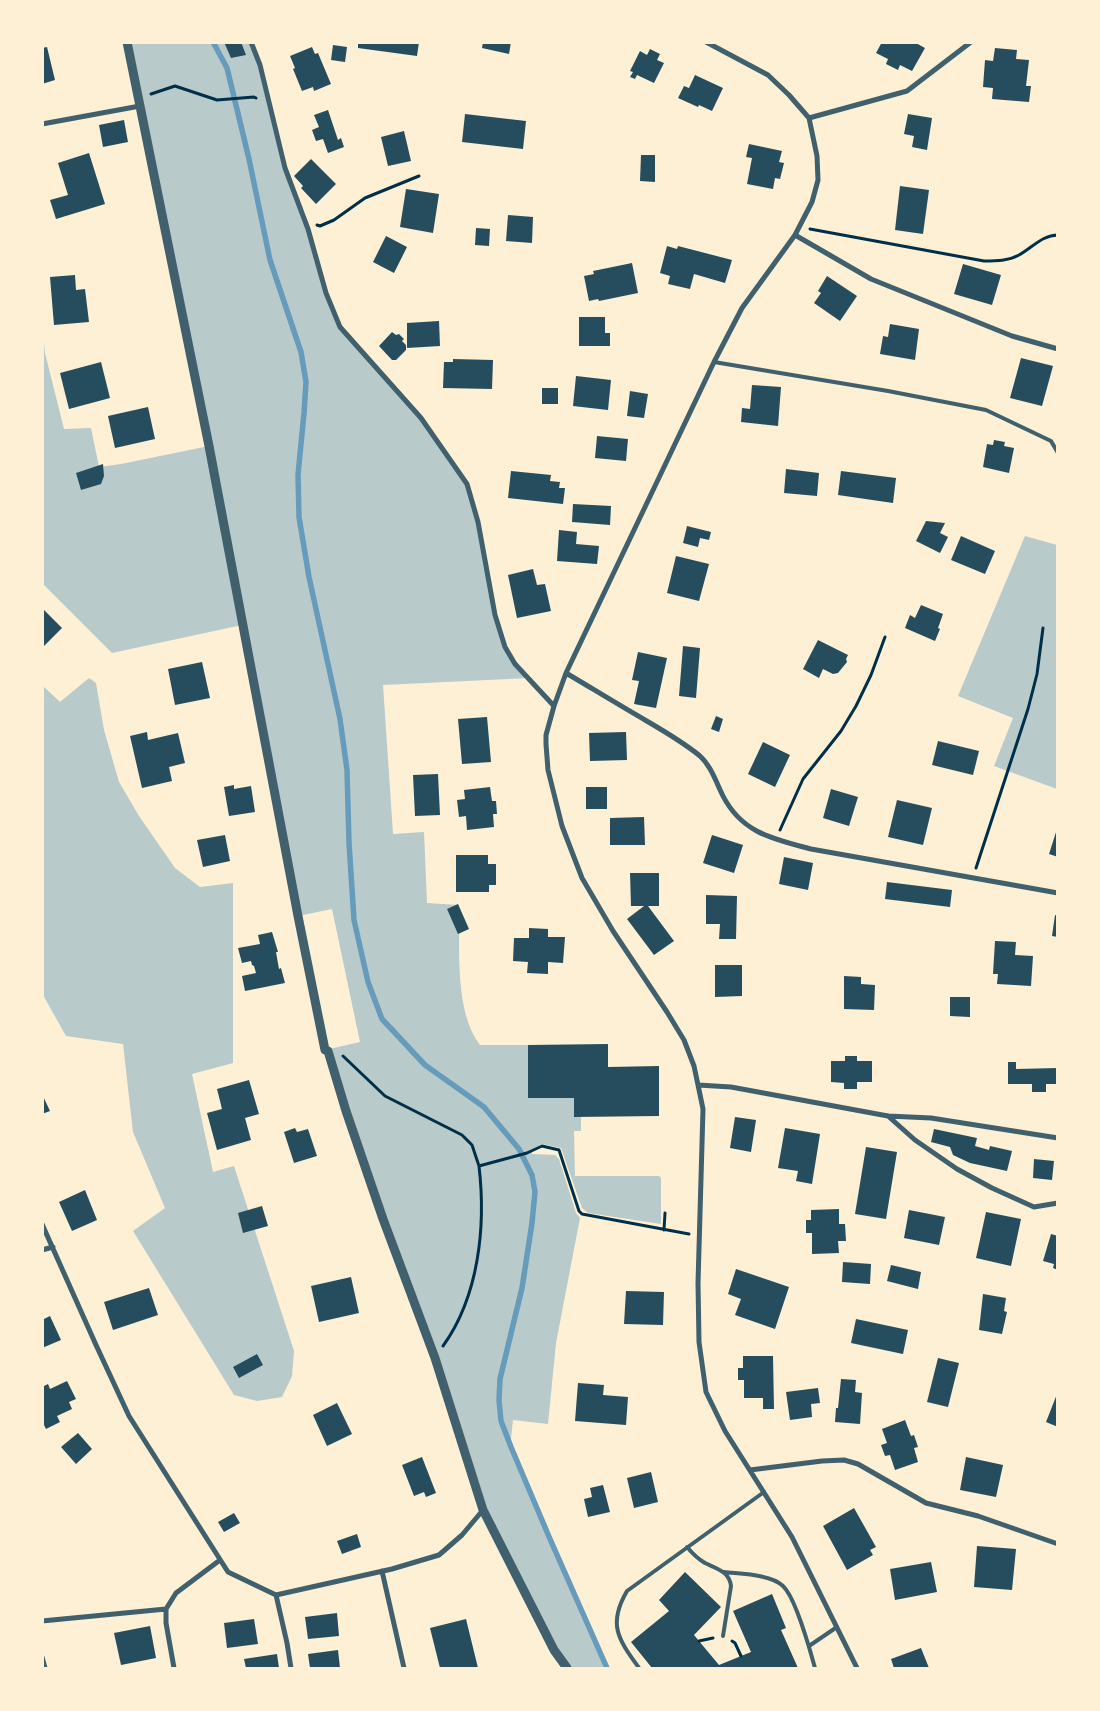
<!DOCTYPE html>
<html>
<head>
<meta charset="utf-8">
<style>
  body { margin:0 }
  #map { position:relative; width:1100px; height:1711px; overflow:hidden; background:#fdf0d5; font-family:"Fira Sans",sans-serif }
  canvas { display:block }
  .frame { position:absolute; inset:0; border:44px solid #fdf0d5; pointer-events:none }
</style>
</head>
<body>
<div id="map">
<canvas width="1100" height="1711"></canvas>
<div class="frame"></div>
</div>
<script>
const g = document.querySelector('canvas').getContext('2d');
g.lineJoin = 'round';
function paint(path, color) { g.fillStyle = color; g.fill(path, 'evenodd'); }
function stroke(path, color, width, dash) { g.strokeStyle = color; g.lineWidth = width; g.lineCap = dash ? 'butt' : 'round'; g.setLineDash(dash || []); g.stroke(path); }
paint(new Path2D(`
  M127 43H251L260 65 285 168 306 224 326 293 340 327 421 418 467 484 478 522 495 615 505 647 529 678 383 685 393 834 424 832 427 903 459 905C460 947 454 1011 480 1045H528V1098H574V1116L581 1117V1131H574L575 1176H659L661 1178V1224L588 1213 582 1208 561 1148 542 1144 531 1150 532 1154 555 1155 559 1159 576 1213 580 1218 556 1343 548 1424 513 1420 510 1447 605 1668H567L483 1510 325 1050 360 1042 332 909 298 916 242 625 112 653 43 584 42 322 45 353 64 429 91 428 99 467 121 464 209 446Z
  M1025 536 1057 545V789L994 766 1013 718 958 696Z
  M89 678 96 683 104 730 119 782 139 816 175 868 200 887 233 883V1063L192 1074 213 1172 234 1166 294 1351 292 1376 282 1397 257 1401 234 1395 133 1231 165 1208 133 1132 123 1044 66 1036 43 995 42 685 60 702Z`), '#b9caca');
stroke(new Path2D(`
  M213 42 227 68 249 159 270 260 301 352 306 382 304 413 298 475 299 517 309 577 340 719 347 770 349 843 354 920 368 982 382 1019 425 1065 484 1107 519 1149 532 1175 535 1192 532 1223 522 1288 500 1379 499 1400 501 1421 511 1447 550 1539 607 1668`), '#669bbc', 5.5);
paint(new Path2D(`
  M224 42H241L246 55 231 58Z
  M358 42H419L417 56 358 48Z
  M483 42H511L509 54 482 48Z
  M882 42H914L925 48 912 71 900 65 898 70 886 64 888 59 876 53Z
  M333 45 347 47 345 62 331 60Z
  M47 47 55 80 42 84V48Z
  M312 47 315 54 318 53 331 84 314 91 313 87 302 91 293 69 295 68 290 56Z
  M995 48 1017 50 1016 59 1029 60 1026 86H1031L1029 102 992 99 993 88 983 87 985 60 993 61Z
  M650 49 660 54 657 60 664 63 654 83 637 75 635 79 630 77 633 72 630 71 640 51 647 55Z
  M695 75 723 88 712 111 699 105 698 107 678 98 684 86 689 88Z
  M328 110 338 140 341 138 344 147 328 153 323 139 316 141 312 130 319 127 314 115Z
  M465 114 526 121 523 149 462 142Z
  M908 114 932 118 927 150 912 147 914 136 904 134Z
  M124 120 128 142 103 147 99 125Z
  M404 131 411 161 388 166 381 137Z
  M749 144 782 151 779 162 784 163 780 179 775 178 773 189 747 184 752 158 746 157Z
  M89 153 105 204 56 219 50 200 68 195 58 163Z
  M641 155H655V182L640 181Z
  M311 159 336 184 316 204 301 188 303 186 294 176Z
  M900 186 929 190 923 234 895 230Z
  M406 189 439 194 433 233 400 227Z
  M508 215 533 217 532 243 506 241Z
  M476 228 490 229 489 246 475 245Z
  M386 236 407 247 394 273 373 262Z
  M667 246 677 249 678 246 732 260 725 283 694 274 690 289 668 284 670 276 660 273Z
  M632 263 638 293 599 301 598 299 589 301 584 276 594 274 593 271Z
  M963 264 1001 275 992 305 954 294Z
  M75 275 76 290 85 289 89 322 54 325 50 277Z
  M827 276 857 296 840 321 814 303 821 293 818 291Z
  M579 317H605V333H610V346H579Z
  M439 321 440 346 407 348V323Z
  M890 324 919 329 915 360 880 354 883 336 888 337Z
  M392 332 396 335 399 334 404 339 402 341 406 345V350L396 360H392L379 346Z
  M1021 358 1053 366 1042 406 1010 398Z
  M453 359 493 360 492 389 443 388 444 362H453Z
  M101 362 110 398 69 409 60 373Z
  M576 376 611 380 608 410 573 406Z
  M752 385 781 387 778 426 741 422 742 408 750 409Z
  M542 388H558V404H542Z
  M630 391 648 394 644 418 627 416Z
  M148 407 155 439 115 448 108 416Z
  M597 436 628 439 626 461 595 458Z
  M994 440 1005 442 1004 446 1014 448 1009 473 983 467 987 444 993 445Z
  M103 464 104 476 101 484 81 490 76 473Z
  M786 469 819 473 817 496 784 493Z
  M511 471 551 475 550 481 560 482 559 488H565L563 504 508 498Z
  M841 471 896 478 893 503 838 495Z
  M573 504 611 506 610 525 572 522Z
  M926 521 945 523 940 533 948 537 940 553 916 541Z
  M687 526 711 532 709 540 700 538 698 547 683 543Z
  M559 530 577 532 576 544 599 546 597 564 557 561Z
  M961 536 995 551 985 574 951 560Z
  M676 556 709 564 699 601 667 593Z
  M533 569 537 585 545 584 551 611 517 618 508 575Z
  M921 605 943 614 938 628 940 629 935 641 905 628 910 615 915 618Z
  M42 608 62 628 42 648Z
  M818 640 848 655 846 659 847 662 838 673 833 674 823 669 819 678 803 669Z
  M683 646 700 648 696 698 679 696Z
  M638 652 667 658 656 708 634 704 639 681 632 680Z
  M202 662 210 698 175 705 168 669Z
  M716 716 723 719 719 732 711 729Z
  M487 717 491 762 462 764 458 719Z
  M147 732 148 740 178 733 185 763 169 767 172 781 142 788 130 736Z
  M626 732 627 760 590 761 589 733Z
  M938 741 979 751 973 775 932 765Z
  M763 742 790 755 775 787 748 774Z
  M438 774 440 815 415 816 413 775Z
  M234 785V789L251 786 255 812 229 816 224 787Z
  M490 787 492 801H496L497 814H493L494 827 467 830 466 816 459 817 457 800 465 799 464 790Z
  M586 787H607V809H586Z
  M831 789 858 797 849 826 823 818Z
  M897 800 932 808 923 845 888 837Z
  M644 817 645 845H610V818Z
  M1057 829H1058V857L1049 854Z
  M225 835 230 861 203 867 197 840Z
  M712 835 743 845 734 873 703 863Z
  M456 855H488V864H496V885H489V892H456Z
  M784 857 813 863 808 890 779 884Z
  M630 873H659V906H648L674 941 654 955 627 919 644 906H631Z
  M887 882 952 890 950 907 885 899Z
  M706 895 737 896 736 939H719L720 924H706Z
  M458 904 469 929 458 934 447 909Z
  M1055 915 1058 916V937L1052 936Z
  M529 928 548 929V937H565L563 963 548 962V974L527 973 528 962 513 961 514 938H529Z
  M272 932 278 952H276L279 969 281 968 285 983 245 991 242 976 256 973 254 966 252 965 251 961 242 963 238 948 260 944 258 935Z
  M995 941 1016 942 1015 955 1033 956 1031 986 997 984 998 974H993Z
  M715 965H742V996L715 997Z
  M844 976 861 977V984L875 985 874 1010 844 1009Z
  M950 997H970V1017L950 1016Z
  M608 1044V1067L659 1066V1116L574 1117V1098H528V1045Z
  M845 1056H857V1061H872V1082H857V1089H844V1083L831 1082V1061H845Z
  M1008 1062H1016V1069L1058 1068V1084H1046V1092H1032V1084H1008Z
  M249 1080 259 1114 245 1118 251 1140 217 1150 207 1113 222 1109 217 1089Z
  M42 1094 50 1111 42 1114Z
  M735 1117 756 1120 751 1152 730 1148Z
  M295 1128 297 1132 308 1129 317 1156 294 1163 284 1132Z
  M785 1128 820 1134 812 1184 796 1181 798 1171 778 1168Z
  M934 1129 977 1138 975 1146 989 1150 990 1146 1012 1151 1007 1171 970 1163 953 1155 950 1147 931 1142Z
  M866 1147 897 1152 886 1219 855 1214Z
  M1034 1159 1054 1161 1052 1180 1033 1178Z
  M85 1190 97 1220 72 1231 59 1202Z
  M262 1206 268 1226 243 1233 238 1213Z
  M839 1209V1224H845L846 1241H838L839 1253 812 1254V1233H806V1220H811V1210Z
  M909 1210 945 1217 939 1245 904 1238Z
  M986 1212 1021 1219 1011 1266 976 1258Z
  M1051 1234 1058 1236V1270L1053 1268 1054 1264 1043 1261Z
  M843 1262 871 1264 870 1284 842 1282Z
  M891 1265 921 1272 918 1289 887 1281Z
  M736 1269 789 1287 775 1329 735 1315 741 1299 728 1294Z
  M351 1277 359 1313 319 1322 311 1286Z
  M149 1288 158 1315 113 1330 104 1302Z
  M626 1291 664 1292 663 1325 624 1324Z
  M983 1294 1006 1298 1004 1311 1007 1312 1002 1334 979 1330Z
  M50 1316 61 1340 42 1348V1320Z
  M856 1319 908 1330 903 1354 851 1343Z
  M257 1354 263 1365 239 1378 233 1367Z
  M743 1356H773L774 1409H763V1398H744V1380H738V1368H743Z
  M938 1358 959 1363 948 1407 927 1402Z
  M841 1379 856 1380 855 1392 862 1393 860 1424 835 1422 836 1408H838Z
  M67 1381 76 1399 69 1402 72 1409 57 1416 60 1422 46 1429 42 1421V1387L48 1384 50 1389Z
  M578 1383 604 1385 603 1395 628 1397 626 1425 575 1421Z
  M818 1388 820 1403 811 1404 812 1417 790 1420 786 1392Z
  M1057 1394H1058V1427L1046 1422Z
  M337 1403 352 1434 327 1446 313 1415Z
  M905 1420 911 1436 914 1435 918 1447 914 1448 918 1462 895 1470 890 1455 885 1456 881 1445 887 1443 882 1429Z
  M78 1433 92 1449 76 1464 61 1447Z
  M422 1457 436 1493 426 1497 424 1492 414 1496 402 1465Z
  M966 1457 1003 1465 996 1497 960 1490Z
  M651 1472 658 1502 634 1508 627 1478Z
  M603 1485 610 1512 588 1517 584 1499 592 1497 590 1488Z
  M854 1508 876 1547 870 1550 873 1555 847 1570 823 1526Z
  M234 1513 240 1523 224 1532 218 1522Z
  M357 1534 361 1547 342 1554 337 1541Z
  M977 1546 1016 1549 1012 1590 974 1587Z
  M931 1562 937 1592 895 1600 890 1569Z
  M685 1572 721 1607 694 1635 719 1665 751 1652 733 1611 772 1594 786 1628 781 1630 798 1668H652L631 1642 669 1611 659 1600Z
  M337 1613 339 1636 308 1639 305 1617Z
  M254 1619 258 1644 227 1648 224 1623Z
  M466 1619 478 1668H440L430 1628Z
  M150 1626 156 1658 121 1665 114 1633Z
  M921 1648 929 1668H894L891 1659Z
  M338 1650 340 1668H310L308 1654Z
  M277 1654 279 1668H246L244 1659Z`), '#264d5e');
stroke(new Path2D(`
  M151 94 175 86 217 100 254 97 256 98
  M317 225 320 226 334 220 365 198 419 176
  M810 229 984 261C997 261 1008 261 1019 255 1032 248 1042 235 1058 235
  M780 830 803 779 841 731 856 706 871 675 885 637
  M976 868 1028 709 1037 674 1043 628
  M343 1056 385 1096 462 1135 472 1145 479 1166
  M664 1230 665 1213
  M443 1346C479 1296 486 1226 479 1166L527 1153 542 1146 559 1150 579 1211 582 1214 689 1234
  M699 1641 713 1638
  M732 1641 735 1643 741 1656`), '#003049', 3);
stroke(new Path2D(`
  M714 362 888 391 986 410 1051 441 1058 453
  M687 1547C692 1553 698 1559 705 1563 717 1569 729 1571 731 1586L723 1636
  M724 1572C740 1574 771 1574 783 1586 796 1598 810 1650 815 1668
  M809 1646 837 1627
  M639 1668C619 1640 607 1625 627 1591L764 1492`), '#3f606c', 4);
stroke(new Path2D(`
  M251 42 260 65 285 168 308 229 326 293 340 327 421 418 467 484 478 522 495 615 505 647 515 664 554 706
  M706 42 768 75 789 95 809 118 817 156 818 180 812 202 795 235 742 308 714 362 566 673 554 706 546 735V744L548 770 562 826 582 878 613 931 667 1012 684 1040 694 1066 698 1085 703 1109 698 1283 699 1342 706 1392 725 1431 792 1537 857 1668
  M809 118 907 91 971 42
  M42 124 140 106
  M795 235 871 279 1012 336 1058 349
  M566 673C593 689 619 705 645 720 664 731 683 742 700 756 711 766 716 782 723 796 742 833 773 839 811 849L1058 893
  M698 1085 731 1087 888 1116 931 1118 1058 1138
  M888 1116 915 1140 957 1169 992 1188 1034 1207 1058 1203
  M42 1224 96 1345 129 1416 228 1572 276 1595 392 1569 439 1555 462 1535 483 1510
  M42 1250 53 1247
  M750 1470 822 1461 844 1460 858 1464 926 1503 978 1516 1058 1544
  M382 1571 404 1668
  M276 1595 287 1643 291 1668
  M166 1609V1623L174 1668
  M42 1621 166 1609 176 1593 220 1560
  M42 1657 45 1668`), '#3f606c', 5);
stroke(new Path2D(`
  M127 42 209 446 298 916 325 1050 328 1051 346 1111 383 1219 435 1358 483 1510 554 1650 567 1668`), '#3f606c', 9);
</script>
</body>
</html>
